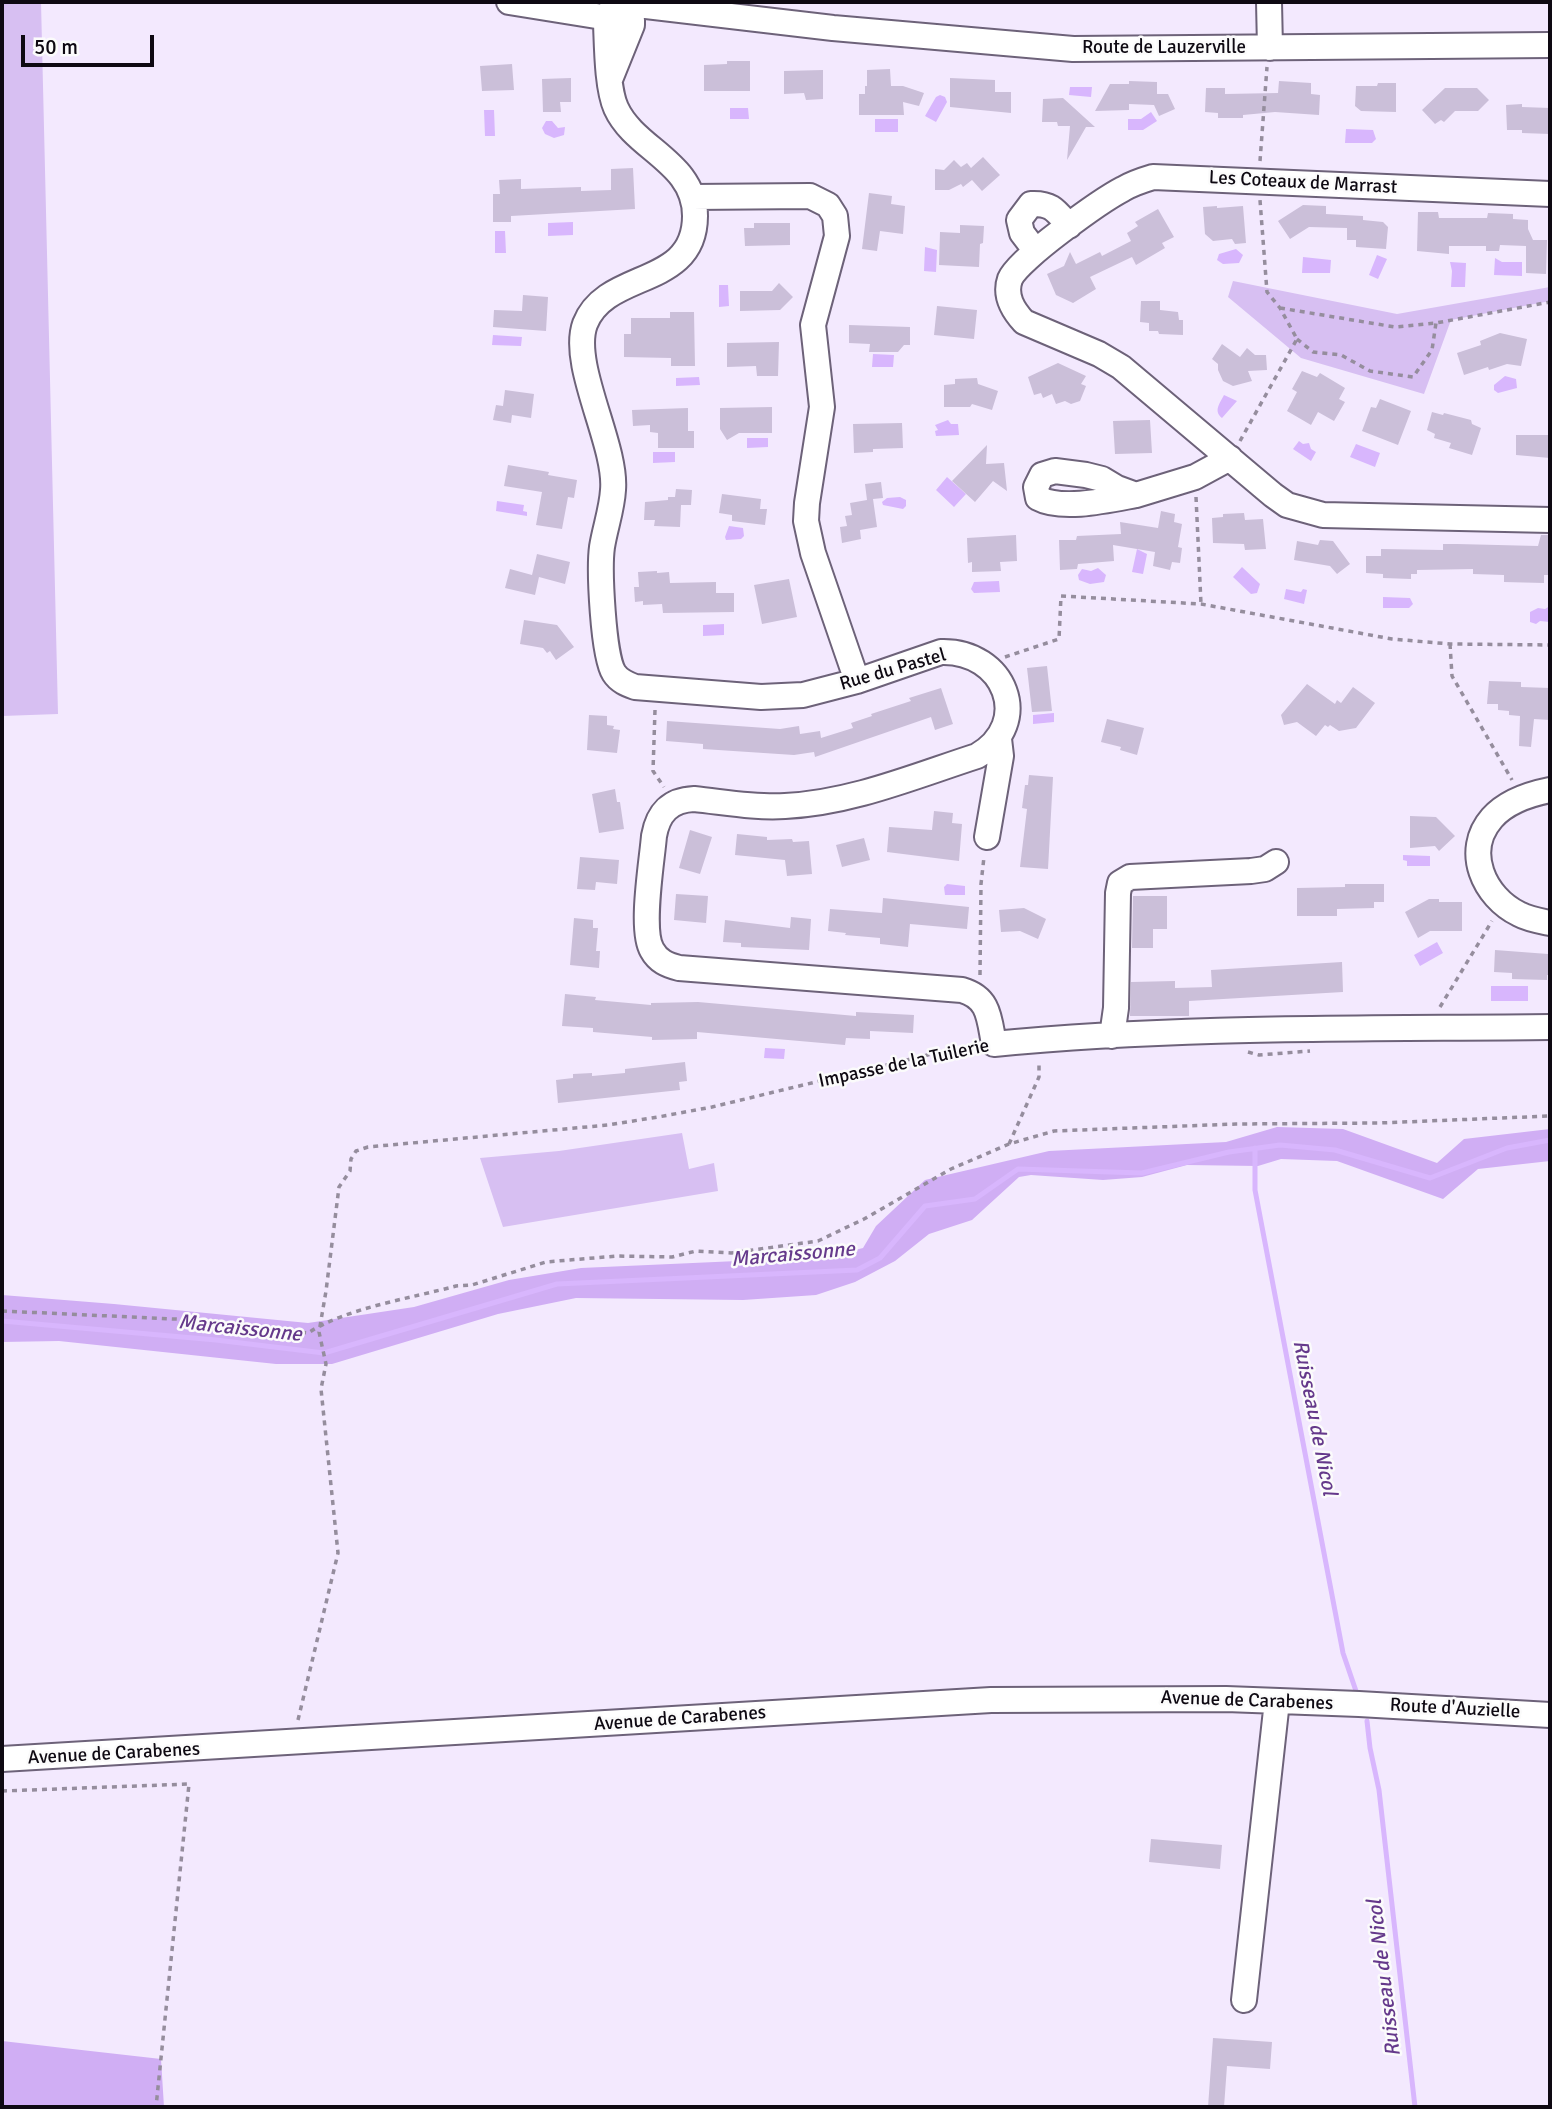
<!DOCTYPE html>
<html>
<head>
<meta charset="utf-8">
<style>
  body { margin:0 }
  #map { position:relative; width:1552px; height:2109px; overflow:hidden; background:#f3e9fe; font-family:Signika,sans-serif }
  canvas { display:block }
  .frame { position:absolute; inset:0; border:4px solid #0e0912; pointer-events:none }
  .scale { position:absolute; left:21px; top:35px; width:133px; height:32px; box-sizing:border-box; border:4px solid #0e0912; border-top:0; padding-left:9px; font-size:21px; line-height:24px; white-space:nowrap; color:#0e0912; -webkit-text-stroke:5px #fbfbfb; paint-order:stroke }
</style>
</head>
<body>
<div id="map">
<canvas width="1552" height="2109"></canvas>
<div class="frame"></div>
<div class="scale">50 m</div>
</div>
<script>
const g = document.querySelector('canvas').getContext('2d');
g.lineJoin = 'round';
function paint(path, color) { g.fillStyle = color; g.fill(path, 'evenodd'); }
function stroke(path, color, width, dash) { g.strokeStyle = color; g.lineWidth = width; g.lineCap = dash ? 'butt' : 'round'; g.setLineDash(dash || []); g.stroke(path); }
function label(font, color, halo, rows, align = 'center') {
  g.font = font + ' Signika,sans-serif'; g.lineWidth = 5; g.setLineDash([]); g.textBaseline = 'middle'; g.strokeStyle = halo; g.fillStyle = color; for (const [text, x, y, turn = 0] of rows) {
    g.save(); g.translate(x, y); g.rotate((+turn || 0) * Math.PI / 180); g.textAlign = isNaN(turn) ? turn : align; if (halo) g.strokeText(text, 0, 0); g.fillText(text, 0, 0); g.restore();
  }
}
paint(new Path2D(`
  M2 2H41L58 714 2 716Z
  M1233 281 1397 314 1550 287V301L1451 320 1424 394 1301 358 1228 297Z
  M682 1133 689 1169 714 1163 718 1191 503 1227 480 1158 559 1151Z`), '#d7bff2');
paint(new Path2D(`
  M1277 1127 1343 1129 1437 1163 1464 1139 1550 1129V1161L1478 1169 1443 1199 1337 1161 1281 1159 1258 1166 1187 1165 1142 1177 1103 1180 1031 1175 1019 1177 972 1220 929 1234 895 1261 855 1282 816 1295 743 1300 576 1298 498 1314 332 1364H276L59 1341 2 1342V1295L114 1304 308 1323 414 1307 509 1280 581 1268 827 1257 863 1248 876 1226 925 1180 1049 1151 1226 1142Z
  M2 2041 161 2059 164 2107H2Z`), '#d0aef4');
paint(new Path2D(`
  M1070 87H1092L1091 97 1069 95Z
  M940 95 945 97 947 102 936 122 925 116 936 97Z
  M730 108H748L749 119H730Z
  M484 110H494L495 136H485Z
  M1151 112 1157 121 1143 130H1128V119H1141Z
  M875 119H898V132H875Z
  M546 121H552L558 128 565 127 564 135 554 138 545 134 542 128Z
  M1346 129 1373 130 1376 139 1372 143H1345Z
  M573 222V235L548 236V223Z
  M495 231H505L506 253H495Z
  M925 247 937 250 936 272 924 271Z
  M1236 249 1243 255 1239 263 1223 264 1217 260 1219 254Z
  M1377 255 1387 259 1378 279 1369 275Z
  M1303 257 1331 260 1330 273H1302Z
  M1495 258 1502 262H1522V276L1494 275Z
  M1450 262 1466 263 1465 287H1451L1452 271Z
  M719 285H728L729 306 719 307Z
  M493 335 522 337 521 346 492 345Z
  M873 354 894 355 893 367H872Z
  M1505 376 1516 379 1517 388 1498 393 1494 390V385Z
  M699 377 700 385 676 386V378Z
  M1224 395 1237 401 1222 418C1213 411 1220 403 1224 395Z
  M948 420 951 424H958L959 435 936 436 935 431 938 430 935 425Z
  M747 438H768V447L747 448Z
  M1299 441 1303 444 1309 443 1311 449 1316 452 1311 461 1293 449Z
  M1356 444 1380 453 1375 467 1350 457Z
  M653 452H675V462L653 463Z
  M947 477 966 494 954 507 936 490Z
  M900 497 906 500V506L903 509 883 505 882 502 887 498Z
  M497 501 524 505 523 511 527 512V516L496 511Z
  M729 526 743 528 744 536 741 539 726 540 725 537Z
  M1137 549 1147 554 1143 574 1132 572Z
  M1242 567 1260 584 1257 593 1251 594 1233 577Z
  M1098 568 1106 575 1104 582 1090 584 1079 580 1078 575 1082 569 1091 571Z
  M999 581 1000 592 974 593 971 589 974 582Z
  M1286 589 1301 592 1303 589 1307 590 1304 604 1284 599Z
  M1383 597 1410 598 1413 604 1409 608H1383Z
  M1550 606V622L1540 621 1536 624 1530 622V612L1538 608 1545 609Z
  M724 624V635L703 636V625Z
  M1054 713V722L1033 724V715Z
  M1403 855 1430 856V866H1407V861L1403 860Z
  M947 884 965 886V895H945L944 887Z
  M1437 942 1443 953 1420 966 1414 955Z
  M1491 986H1528V1001H1491Z
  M765 1048 785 1049 784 1059 764 1058Z`), '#d8b6fd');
stroke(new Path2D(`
  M1255 1148V1190L1343 1653 1356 1691
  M2 1321 216 1340 324 1353 557 1284 857 1270 880 1258 925 1206 975 1199 1018 1169 1142 1173 1229 1152 1280 1145 1335 1150 1430 1178 1507 1148 1550 1140
  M1367 1721 1370 1748 1379 1790 1415 2107`), '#d8b6fd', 5);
paint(new Path2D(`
  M727 61H750V91H704V65L727 64Z
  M512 64 514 90 482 91 480 66Z
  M890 69 891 86H903L924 93 919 106 903 102 904 115H859V94H865V86H867V70Z
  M823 70V99L806 100 804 93 784 94V71Z
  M571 78V102H560L561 112H543L542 79Z
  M950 78 995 80V92H1011V113L950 107Z
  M1129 81 1157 82V94H1168L1175 109 1159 116 1154 105 1129 104V110L1095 111 1110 84H1129Z
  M1279 81 1311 83V94L1320 95 1319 115 1275 112 1243 115V118H1218V113L1205 112 1206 88H1225V94L1278 93Z
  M1378 83H1396V112L1361 111 1355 106 1356 86H1377Z
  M1445 88H1477L1489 100 1478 111H1455L1444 122 1441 120 1435 124 1422 110Z
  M1063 98 1095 127H1086L1067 160 1070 126H1058L1057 122H1042L1043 99Z
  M1522 104V107L1550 108V134L1522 133V130H1507L1506 105Z
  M983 157 1000 175 982 191 972 180 963 187 961 184 949 190H935V169L944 170 954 160 961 167 967 163 971 168Z
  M633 168 635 209 511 216V222H493V194H500L499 180 521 179V189L581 187V191L611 190V169Z
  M869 193 892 196 891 204 905 206 903 234 880 231 877 251 862 249Z
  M1303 205 1326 206V214L1363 216V220L1383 222 1388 227 1386 249 1356 247V240H1347V228L1309 227 1290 239 1278 221Z
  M1217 206V208L1243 206 1246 243 1235 244 1232 239 1213 241 1205 234 1203 207Z
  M1158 209 1174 237 1162 243 1165 248 1136 265 1132 257 1090 277 1096 289 1073 303 1056 295 1047 274 1064 266 1070 252 1076 264 1100 252 1102 256 1131 241 1127 233 1138 226 1135 222Z
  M1418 212H1438L1439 218H1487L1488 213 1513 214V219L1528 220V229L1533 240H1547L1546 274 1526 273V246L1500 245 1499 251H1486V246H1449V254L1417 251Z
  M754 223H790V245L745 246 744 228H754Z
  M960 225 984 226 983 243 980 244 979 267 939 265 940 232 960 233Z
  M779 283 793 297 780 310 740 311V291H772Z
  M523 295 548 297 546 331 493 327 494 310 522 311Z
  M1141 301H1160V310L1178 312 1179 320H1183V335L1159 334 1158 331H1149V323L1140 322Z
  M937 306 977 310 974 339 934 335Z
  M670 312H694L695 366H671V358L624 357V334H631V318H670Z
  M849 325 910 327V345H904L898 352H869L870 344 849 343Z
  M1500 333 1527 339 1521 366 1507 364 1489 370 1488 367 1464 375 1457 353 1481 345 1480 341Z
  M779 342 778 376H757L756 366 727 367V343Z
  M1222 344 1240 357 1247 348 1255 355H1266L1267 370 1248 371 1252 381 1233 386 1223 381 1218 370V364L1212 359Z
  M1058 363 1086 376 1081 384 1086 386 1080 401 1071 404 1065 401 1056 404 1052 394 1043 398 1041 393 1034 395 1028 377Z
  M1302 371 1317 377 1320 373 1345 388 1339 399 1345 402 1334 421 1318 412 1311 425 1287 411 1297 392 1292 389Z
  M977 378 978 384 998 391 992 410 972 404 970 407H944V385L955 384V379Z
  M505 390 534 394 531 418 512 415 511 423 493 420 496 405 503 406Z
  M1380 399 1411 411 1398 445 1362 431 1371 407 1376 408Z
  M772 407V433H739L727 440 720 429V408Z
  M688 408V431H694V448H658V433L650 432V425L633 426 632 410Z
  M1432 412 1443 415 1444 413 1471 420 1472 424 1481 428 1472 455 1449 448 1451 443 1434 438 1435 434 1427 430Z
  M1150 420 1152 453 1115 454 1113 421Z
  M902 423 903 448 873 449V452L854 453 853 424Z
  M1516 435H1550V458L1516 455Z
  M987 445 986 464 1004 463 1007 491 993 481 975 502 952 481Z
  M508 465 549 472 548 475 577 480 574 498 568 497 562 529 536 525 542 492 504 486Z
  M881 482 883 498 873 499 877 527 860 530 861 539 842 543 840 527 847 526 845 516 852 515 850 503 867 500 865 484Z
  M676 489 692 490 691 505H681L680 527 654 526 655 520H644L645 502 668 500V497H675Z
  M722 494 761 499 760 509H767L765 525 732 521V515L719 513Z
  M1161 511 1175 514 1174 522 1182 524 1178 547 1182 548 1180 563 1172 562 1170 570 1153 566 1155 552 1113 545 1114 561 1078 564 1077 569 1060 570 1059 540H1076L1077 536 1121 534 1120 522 1158 528Z
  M1244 513 1245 520 1263 519 1266 549 1245 550 1244 544 1213 543 1212 518 1223 517V514Z
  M1016 535 1017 561 1000 562 1001 571 972 572V562L968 563 967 538Z
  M1541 535H1550V575H1544V583L1504 582V575L1473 574V569L1417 570V574H1411V579L1383 578V574L1366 573V556H1381V549L1443 550V544H1457L1538 546Z
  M1320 540 1333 541 1350 564 1337 574 1330 566 1294 560 1297 541 1318 545Z
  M537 554 570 562 565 584 539 577 535 595 505 588 510 569 532 575Z
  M657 571V573L669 572 670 583 716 582V593H734V612L663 613 662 604 643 605V601L635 602 634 587H639L638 572Z
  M789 579 797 617 762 624 754 585Z
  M524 620 557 625 574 647 556 660 550 651 547 653 543 648 520 644Z
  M1047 666 1052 711 1032 712 1027 668Z
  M1489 681 1521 682V687L1550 688V720L1534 719 1531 747 1519 746 1520 716 1509 715V711L1498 710V704H1487Z
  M1307 684 1335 704 1337 700 1341 703 1353 687 1375 703 1356 728 1339 731 1330 725 1328 727 1325 725 1316 736 1297 722 1284 725 1281 715Z
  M941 688 953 724 935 730 931 717 815 757 814 752 794 755 703 749V744L666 741 667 721 780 729 799 726 800 734 820 731 821 738 853 728 851 723 872 716 871 714 911 701 909 698Z
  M589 715 607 716V725L614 726 613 729 620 730 617 753 587 750Z
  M1107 719 1144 728 1137 755 1120 750 1121 747 1101 742Z
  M1029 775 1053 777 1048 869 1020 867 1027 809 1022 808 1025 785H1028Z
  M615 789 617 802H620L624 829 599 833 592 794Z
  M934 811 953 813 952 823 962 824 959 861 887 852 889 827 932 830Z
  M1410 816 1436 817 1455 836 1439 851 1435 846 1410 848Z
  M690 830 712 837 700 874 679 868Z
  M737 834 767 837V840L792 839 793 842 809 841 812 874 787 876 785 860 735 855Z
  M864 838 870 860 842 867 836 845Z
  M580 857 619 860 617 884 596 882 595 890 577 889Z
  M1345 884H1384V902H1374V908L1337 909V916H1297V888L1345 887Z
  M676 894 708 896 706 923 674 920Z
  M1133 896H1167V929H1153V948H1132Z
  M883 898 969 907 967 929 910 924 908 947 880 944V938L845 935 846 933 828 931 830 909 882 913Z
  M1429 899H1439V902H1462V931H1430L1418 938 1405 912Z
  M1024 908 1046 919 1038 939 1020 931 1001 932 999 910Z
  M791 917 811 919 809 950 741 947V943L723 942 725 920 790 928Z
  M574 918 593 920V928H598L596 951H600L599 968 570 965Z
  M1495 950 1548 954V959H1550V975H1547V980L1512 979V973L1494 972Z
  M1342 962 1343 992 1189 1001V1016H1130L1131 982 1175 981V988L1212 987 1211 970Z
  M565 994 596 997 595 1000 651 1005V1003L698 1002 856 1016V1012L914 1015 913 1033 870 1031V1039L846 1038 845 1045 697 1032V1039L652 1040V1037L593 1032V1028L562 1026Z
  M685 1062 687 1081 679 1082 680 1090 558 1103 556 1080 573 1078V1074L592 1073V1076L625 1073V1069Z
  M1151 1839 1222 1845 1220 1869 1149 1862Z
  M1213 2038 1272 2042 1270 2069 1227 2066 1224 2107H1208Z`), '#cbbfd9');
const minor = new Path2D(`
  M509 2 621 20
  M612 2 833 28 1073 49 1550 45
  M1269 2 1270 48
  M611 77 632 25V20L621 3 606 18V24C607 46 607 88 616 108 635 150 695 162 695 216 695 289 606 269 585 324 570 365 617 445 613 490 612 509 605 528 602 547 599 569 603 656 614 673 619 681 627 684 635 687L761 697 803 695 857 681 941 652C1005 650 1034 723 977 756 915 776 851 803 785 806 755 808 724 802 694 799 670 800 658 813 654 836 652 861 640 930 652 950 658 961 667 965 679 968L962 990C990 998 989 1019 994 1044 1179 1026 1365 1029 1550 1027
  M1550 194 1153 177C1143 180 1133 183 1123 189 1102 200 1018 259 1010 279 1004 296 1013 310 1024 322L1099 354 1121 367 1273 495 1287 505 1323 515 1550 520
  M692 197 810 196 828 205 835 216 837 236 813 325 822 407 807 503 806 521 813 553 857 681
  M1035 250 1022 233 1019 220 1031 204C1052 203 1056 211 1069 226
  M1136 495C1109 500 1062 511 1038 498L1036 487 1042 475 1055 471 1086 475 1102 479 1117 488 1136 495 1195 477 1230 458
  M1550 790C1530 794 1506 802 1492 818 1463 851 1484 897 1519 914 1528 919 1540 921 1550 923
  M987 837 1001 756 999 739
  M1112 1036 1116 1008 1118 893 1120 883 1130 877 1251 871 1265 869 1276 862
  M2 1759 991 1700 1226 1699 1359 1704 1550 1715
  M1244 2000 1277 1701`);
stroke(minor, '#6d6279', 28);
stroke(new Path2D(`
  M1260 161 1267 67
  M1280 308 1395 327 1436 323 1550 302
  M1297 339 1313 352 1341 355 1370 371 1413 377 1432 350 1436 323
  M1240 441 1297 339 1280 308 1267 292 1260 200
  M1196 497 1201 604
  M1450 644 1452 676 1512 780
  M1005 657 1059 639 1061 596 1201 604 1392 639 1450 644 1550 645
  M655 710 653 771 664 787
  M980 975 981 884 984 857
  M1440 1007 1492 921
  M1248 1052 1259 1055 1310 1051
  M1009 1144 1039 1077V1062
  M2 1311 196 1320 308 1333C346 1308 412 1298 456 1286L472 1285 546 1262 617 1256 672 1257 696 1251 731 1253 818 1241 864 1219 951 1169 1009 1144 1054 1131 1236 1124 1379 1123 1550 1116
  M298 1720 338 1553 321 1389 326 1364 319 1332 326 1291 339 1187 350 1171 351 1159 356 1151 368 1147 608 1125 658 1117 712 1107 944 1051 974 1047
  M2 1791 189 1784 156 2107`), '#958d9d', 3.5, [5, 5]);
stroke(minor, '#fff', 24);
label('19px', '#0e0912', '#fbfbfb', [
  ["Route de Lauzerville",1164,48],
  ["Les Coteaux de Marrast",1303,183,3],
  ["Rue du Pastel",893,670,-16],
  ["Impasse de la Tuilerie",904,1064,-12],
  ["Avenue de Carabenes",1247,1701,2],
  ["Route d'Auzielle",1455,1709,3],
  ["Avenue de Carabenes",680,1719,-4],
  ["Avenue de Carabenes",114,1754,-3]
]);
label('italic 21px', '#65398b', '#fbfbfb', [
  ["Marcaissonne",793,1255,-5],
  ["Marcaissonne",240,1329,6],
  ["Ruisseau de Nicol",1314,1418,79],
  ["Ruisseau de Nicol",1385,1978,-97]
]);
</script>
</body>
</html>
